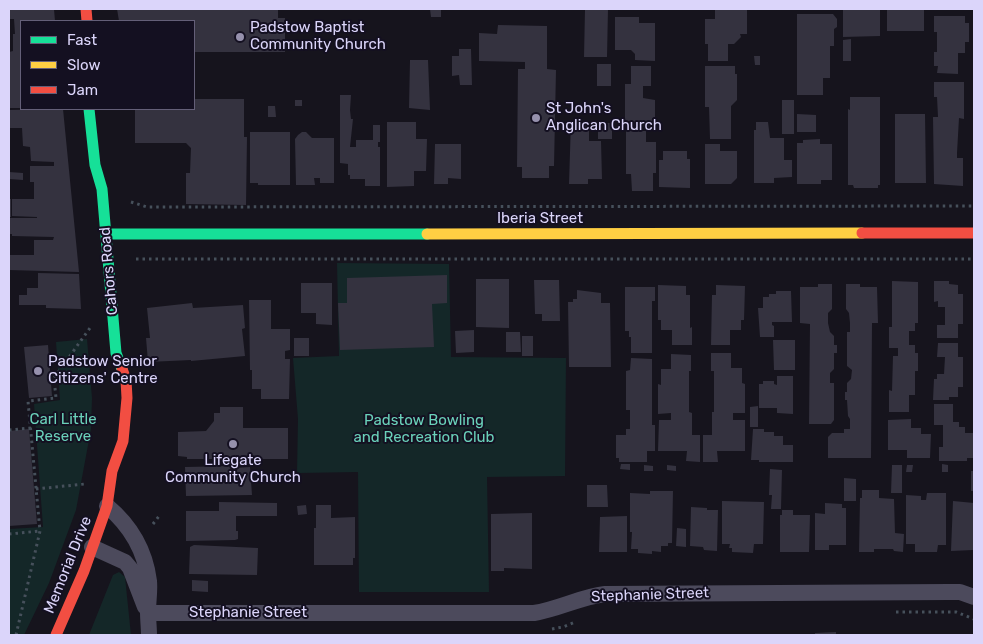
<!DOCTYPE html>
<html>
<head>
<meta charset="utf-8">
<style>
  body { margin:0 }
  #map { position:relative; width:983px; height:644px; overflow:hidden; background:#16141d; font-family:Rubik,sans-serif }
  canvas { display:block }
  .frame { position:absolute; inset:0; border:10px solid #dbd5fa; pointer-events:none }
  .legend { position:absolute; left:20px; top:20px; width:175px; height:90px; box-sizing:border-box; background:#141021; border:1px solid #645f78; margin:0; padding:6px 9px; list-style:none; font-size:15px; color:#dbd5fa }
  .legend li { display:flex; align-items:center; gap:10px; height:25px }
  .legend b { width:25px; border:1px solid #645f78 }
</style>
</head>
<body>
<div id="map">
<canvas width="983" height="644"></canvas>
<div class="frame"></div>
<ul class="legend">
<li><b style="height:6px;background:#16e098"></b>Fast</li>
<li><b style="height:6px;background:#ffcf43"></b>Slow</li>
<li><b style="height:6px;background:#f24e42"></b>Jam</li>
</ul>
</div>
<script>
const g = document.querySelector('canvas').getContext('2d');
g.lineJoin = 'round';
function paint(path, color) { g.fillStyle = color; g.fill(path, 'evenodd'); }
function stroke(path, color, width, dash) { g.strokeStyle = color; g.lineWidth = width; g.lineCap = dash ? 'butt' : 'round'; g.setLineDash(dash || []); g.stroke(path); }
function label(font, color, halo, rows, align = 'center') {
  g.font = font + ' Rubik,sans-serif'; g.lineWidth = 4; g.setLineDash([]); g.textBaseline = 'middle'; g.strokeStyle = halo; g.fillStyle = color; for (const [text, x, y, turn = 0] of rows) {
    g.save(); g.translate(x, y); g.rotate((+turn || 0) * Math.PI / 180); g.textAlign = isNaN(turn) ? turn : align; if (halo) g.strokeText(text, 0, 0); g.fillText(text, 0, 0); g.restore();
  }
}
paint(new Path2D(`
  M337 263 449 264 451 357 566 358 565 476 487 477 489 592H359L358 472 297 473 298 419 293 358 339 356Z
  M87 339 92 398 91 429 76 510 49 583 24 635H9V529L43 527 34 404 60 400 56 342Z
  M119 572 125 577 131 635H89L113 575Z`), '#142728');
paint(new Path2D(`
  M9 9H54L55 21H21V108H9V52L13 51V34H15L14 19H9Z
  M117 9H278V18H285V52H194V21H119Z
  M430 9H441V17H431Z
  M585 9H608L607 57H584Z
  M715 9H747V34H740L741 37 734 44H728V61H708V44H705V19H715Z
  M843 9H880V36L843 37Z
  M887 9H924V31H887Z
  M797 14H833L837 19V27L834 29V46H830V78H823V95H797Z
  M934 16H965V23H969V42H965V53H958V74L937 73 938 66H934V52H937V32H934Z
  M615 17H639V23H655V61L635 60V54L631 50H615Z
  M498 25 547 26V69L556 70 554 166H549V178H522V167H517L518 69H525V62L479 61V33L497 34Z
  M851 39V61H843V40Z
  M459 49H471L472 85H460L459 75 452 76V56H459Z
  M754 56H760V65H755Z
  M410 60H428L430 110 409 108Z
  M597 64H611V86H597Z
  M631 66H651V86H643V98L655 100V127H625V84H631Z
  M705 66H735V74H737V100L731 106V139H710L709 107H705Z
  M934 82H964V119L959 118 957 153V158H963V186L934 184 933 117H938L937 97H934Z
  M340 95H351L350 110 351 119H353L350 147H356V140H373V125H380V142H378V147H380V186H365V179H350V175H348V164L340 163Z
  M850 97H880V185H878V188H854L853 185H848V109L850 110Z
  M194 99H244V137H247L246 205 186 204V173H190L191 148 186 143H135V109H194Z
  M295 100H302V106H295Z
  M782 100H794V134H782Z
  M268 106H275L276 117H268Z
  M63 109 79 272 9 270V255H34V240H53L54 237 12 236V234H9V218H37V217L12 216V199H34V182H30V166H54V162L31 161 30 147 23 146 22 128H9V110Z
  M797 114 816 115V132H797Z
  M895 114H925L926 183H895Z
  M571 121 589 122V141H601L602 179H588V184H569Z
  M387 122H416V139H427L426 171H414V186L387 187Z
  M756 122H768L770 138H784V160H792V177L774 178V183H754V130H756Z
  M598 123H612V139H598Z
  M626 129H640L641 131H646V142H656V173H653V191H632L631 174H626Z
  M250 132H290V185H258V183H250Z
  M302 132H306L312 138H334V183H320V178H314L315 185H296L295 139 298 135Z
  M820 139V144H832V180H821V184H797V143H803V140Z
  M435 144H461V179L448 178V184H434Z
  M705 144H720V151H737V178L731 184H705Z
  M663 151H687V159H690V188L659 187V160H663Z
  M9 172 23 173V180L9 179Z
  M9 199H11V217H9Z
  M38 273 79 274 81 309 46 308V305H19V295H27V288H38Z
  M447 275V303L432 304 434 347 340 350 338 303H347V278Z
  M476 279H509V328L476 327Z
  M534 280H559L560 321H542V314H535Z
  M892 281 918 282V323H915V331H909V345H915V353H918V371H915V395H909V412H889V390L892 391 893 356H898V348H889V327H892Z
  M934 281H949V284L958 285V294H963V324H958V338H937V325H945V307H938V301L934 302Z
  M301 283H332V325L316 324V313H301Z
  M818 284H832V309L828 313V323L830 332 834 336V345H837V353H834V369L830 373V383H834V420L831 424H809L810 324 800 323V287H818Z
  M846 284H860V287H877L878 323H872L871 458H828V437L832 433H844V429H850V419L848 416 847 400H845V392H847V383L851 379 852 370 847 366V332H850V323L849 313 846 309Z
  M658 285 686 286V295H690V328L692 327V345H672V330H661V320H658Z
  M716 285 745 286 744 320H741V330H730V345H711L712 295H716Z
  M625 287H655V301H652V353H631V337H629V331H625Z
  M577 290 601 293V303H610L611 367H569L568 302H573V299H577Z
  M776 291H791L792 322H772V325L774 326V337H760L758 308H763V297H769V294H776Z
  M249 300H271V329H290V350L285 351V359H290L289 399H261V389H252V370H250Z
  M192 303 193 308 243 305 245 328 242 329 245 356 191 361V360L148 362 146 338H150L147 308Z
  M474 330V352L456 353 455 331Z
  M506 332H520L521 352H506Z
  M522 336H533V356H522Z
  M294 338H309V356H294Z
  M773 340H795V370H774Z
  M938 343H958V357H963V387H958V397H949V400H933L934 379H937V374H944L945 357H937Z
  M48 345 52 396 29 398 24 347Z
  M711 353H731V368H742V383L745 384V413H733V420H745V451H717L718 462H703V435H712V412H714V371H711Z
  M671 354 691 355V371H689V412L692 413V435H700V462L686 461 687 451H658L659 420H671V413L658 414V384L661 385V369H671Z
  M631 358 652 359V425H655V451H647V462H619V458H616V435H626V429H630V410H626V371L630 370Z
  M777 376H793V414L777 413V408H759V384H763V381H774V384L777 385Z
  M934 404H953V422H959V427H965V433H974V458H967V461H939V447H943V425H934Z
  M758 406V427H750V407Z
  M220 407H243V428H288V459H187V457L178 456V432L206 431 214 421V413H220Z
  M911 419V428H921V434H931L930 458H907V450H888V420Z
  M29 429 37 524 9 526V431Z
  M753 429H764V432H774V436H783V445H793V462H759V460H751Z
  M621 464H630V470L620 469Z
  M942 464 948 465V472H942Z
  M644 465 653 466V471H644Z
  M667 465 676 466V471L667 470Z
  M892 465H902V493H891Z
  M907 465H913L912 472H906Z
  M235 466V468L250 467 252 495 186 496 185 467Z
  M770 469 782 470 781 509H771L772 495H769Z
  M971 471H974V491H971Z
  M844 478 856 479V501H844Z
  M587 485H607L608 507H587Z
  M862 490H879V498L894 499 895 533 904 534 903 552 894 551 893 549H874V552H859L860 498H862Z
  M650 491H673L672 543H668V546H661V552L652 551V554L638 553V549H631L632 532H630V493L650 494Z
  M927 493H946V545H938L937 552H915V544H906V495L921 496V500H926Z
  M722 501 764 502 763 544H754L753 553 732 552V548H729L730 544H722Z
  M953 501 974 503V540H973V550L951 551Z
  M219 502 277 503V516H236V531H238V539L235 540 186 541V511H219Z
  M825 503 842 504V508H846V545H829V550H815V513L825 514Z
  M306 505 307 514 298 515 297 506Z
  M316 505H331V518L355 517V558H353V565H314V528H316Z
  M691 507 707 508V510H718L717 551 704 550 703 547 690 546Z
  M782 510H793V515H810L809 552H780V515H782Z
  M532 513V569L504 568V571H491V514Z
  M627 516V552H599L600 517Z
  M677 528 686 529V547L676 546Z
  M194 545 258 548 257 575 189 574 190 547Z
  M192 580 208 581V592L192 591Z
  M836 632V635H815V633Z`), '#34323f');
stroke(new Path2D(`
  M131 202 147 207 974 206
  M136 259H974
  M9 430 31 428
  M36 489 85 484
  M153 524 159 516
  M9 534 40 531
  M896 612H956L974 619
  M552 629 563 627 575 622
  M16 635 40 531 28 401 56 398 54 378 90 328`), '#46505b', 3, [2.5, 4]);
stroke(new Path2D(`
  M107 506C131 526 145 550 149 581 150 591 148 602 148 612 148 620 149 628 149 635
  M92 547 125 562 130 568 145 607
  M148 613H534C559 609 580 597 605 594L949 592H960L974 597`), '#4c4a5c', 16);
stroke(new Path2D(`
  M89 109 95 165 102 189 116 353 122 369
  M106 234H427`), '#16e098', 11);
stroke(new Path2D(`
  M427 234 862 233`), '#ffcf43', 11);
stroke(new Path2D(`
  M86 9 87 21
  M862 233H974
  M56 635 84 571 107 506 112 471 123 441 127 398 126 380 122 369`), '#f24e42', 11);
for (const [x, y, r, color] of [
  [240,37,5,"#9691ad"],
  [536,118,5,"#9691ad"],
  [38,371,5,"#9691ad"],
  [233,444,5,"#9691ad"]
]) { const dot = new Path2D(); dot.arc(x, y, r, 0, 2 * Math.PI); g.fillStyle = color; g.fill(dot); stroke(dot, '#141021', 2); }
label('15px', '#dbd5fa', '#141021', [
  ["Padstow Baptist",250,28],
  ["Community Church",250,45],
  ["St John's",546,109],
  ["Anglican Church",546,126],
  ["Padstow Senior",48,362],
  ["Citizens' Centre",48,379],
  ["Lifegate",233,461,"center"],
  ["Community Church",233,478,"center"]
], 'left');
label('15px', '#dbd5fa', '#141021', [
  ["Iberia Street",540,219],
  ["Cahors Road",109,271,-95],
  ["Memorial Drive",68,565,-68],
  ["Stephanie Street",650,595,-2],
  ["Stephanie Street",248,613]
]);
label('15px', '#6ad1ba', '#141021', [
  ["Carl Little",63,420],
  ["Reserve",63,437],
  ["Padstow Bowling",424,421],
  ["and Recreation Club",424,438]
]);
</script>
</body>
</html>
